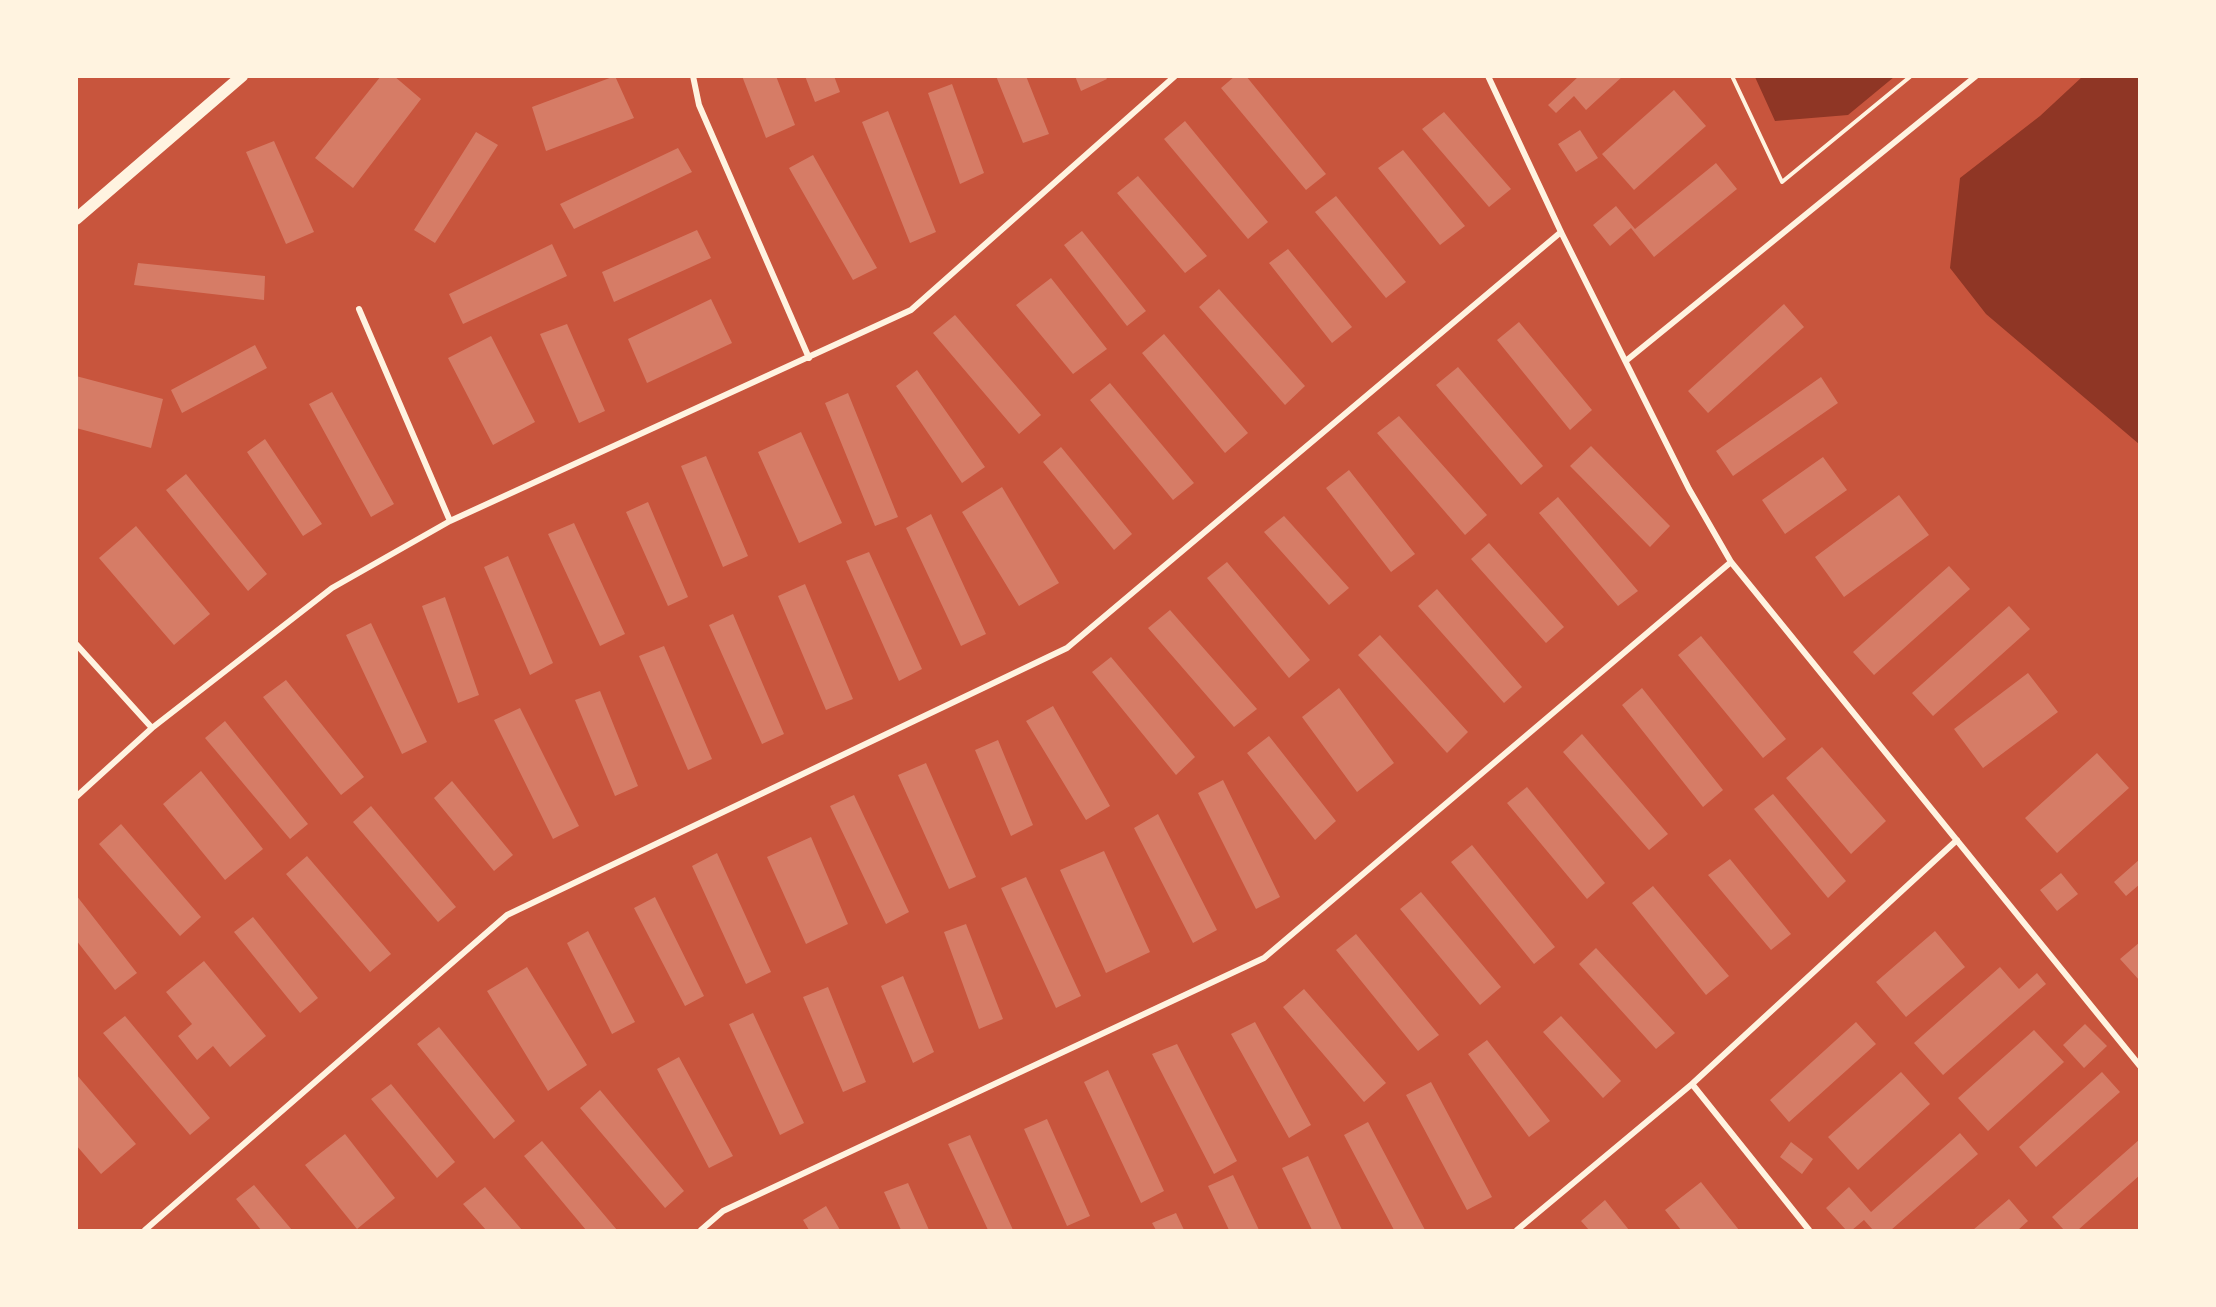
<!DOCTYPE html>
<html>
<head>
<meta charset="utf-8">
<style>
  body { margin:0 }
  #map { position:relative; width:2216px; height:1307px; overflow:hidden; background:#c8553d; font-family:"Roboto Condensed",sans-serif }
  canvas { display:block }
  .frame { position:absolute; inset:0; border:78px solid #fff3e0; pointer-events:none }
</style>
</head>
<body>
<div id="map">
<canvas width="2216" height="1307"></canvas>
<div class="frame"></div>
</div>
<script>
const g = document.querySelector('canvas').getContext('2d');
g.lineJoin = 'round';
function paint(path, color) { g.fillStyle = color; g.fill(path, 'evenodd'); }
function stroke(path, color, width, dash) { g.strokeStyle = color; g.lineWidth = width; g.lineCap = dash ? 'butt' : 'round'; g.setLineDash(dash || []); g.stroke(path); }
paint(new Path2D(`
  M1755 77H1894L1848 115 1775 121Z
  M2082 77H2139V444L1986 314 1950 268 1960 178 2040 116Z`), '#8f3625');
paint(new Path2D(`
  M381 76H394L421 99 353 188 315 158Z
  M615 76 634 118 546 151 532 107Z
  M742 76H776L795 125 766 138Z
  M805 76H834L840 92 815 102Z
  M996 76H1026L1049 134 1023 143Z
  M1075 76H1105L1107 79 1081 91Z
  M1235 76H1246L1326 174 1306 190 1221 88Z
  M1579 76H1623L1586 110 1574 96 1556 113 1548 105Z
  M952 84 984 173 960 184 928 93Z
  M1674 90 1706 126 1634 190 1602 154Z
  M888 111 936 232 910 243 862 122Z
  M1444 112 1511 189 1489 207 1422 129Z
  M1185 121 1268 222 1248 239 1164 139Z
  M1580 130 1598 158 1576 172 1558 144Z
  M476 132 498 145 435 243 414 230Z
  M274 141 314 232 286 244 246 152Z
  M678 148 692 172 574 229 560 204Z
  M1403 150 1465 226 1440 245 1378 168Z
  M813 155 877 268 853 280 789 168Z
  M1716 163 1737 189 1654 257 1631 228 1610 246 1593 225 1616 206 1635 229Z
  M1138 176 1207 256 1185 273 1117 193Z
  M1336 196 1406 282 1386 298 1315 212Z
  M697 230 711 258 614 302 602 272Z
  M1082 231 1146 311 1127 326 1064 245Z
  M552 244 567 276 463 324 449 294Z
  M1288 249 1352 327 1332 343 1269 263Z
  M138 263 265 276 264 300 134 285Z
  M1051 278 1107 349 1073 374 1016 305Z
  M1219 289 1305 386 1285 405 1199 307Z
  M711 299 732 343 647 383 628 339Z
  M1784 304 1804 327 1708 413 1688 391Z
  M955 315 1041 415 1019 434 933 333Z
  M1519 322 1592 410 1570 430 1497 340Z
  M567 324 605 411 579 423 540 334Z
  M1164 334 1248 433 1225 453 1142 353Z
  M491 336 535 422 493 445 448 358Z
  M255 345 267 368 182 413 171 390Z
  M1458 367 1543 466 1521 485 1436 385Z
  M917 370 985 467 962 483 896 386Z
  M76 376 163 399 151 448 76 428Z
  M1821 377 1838 403 1733 476 1716 451Z
  M1110 383 1194 483 1173 500 1090 400Z
  M332 392 394 504 371 517 309 404Z
  M848 393 898 517 875 526 825 403Z
  M1399 416 1487 515 1465 535 1377 433Z
  M801 432 842 523 799 543 758 452Z
  M265 439 322 524 303 536 247 452Z
  M1591 446 1670 526 1650 547 1570 466Z
  M1061 447 1132 534 1114 550 1043 462Z
  M706 456 748 556 723 567 681 466Z
  M1823 457 1847 490 1785 534 1762 500Z
  M1349 470 1415 554 1391 572 1326 488Z
  M186 474 267 574 248 591 166 490Z
  M1002 487 1059 583 1019 606 962 512Z
  M1899 495 1929 535 1844 597 1815 557Z
  M1558 497 1638 591 1618 606 1539 513Z
  M648 502 688 597 668 606 626 512Z
  M931 514 986 634 961 646 906 528Z
  M1284 516 1349 588 1329 605 1264 532Z
  M574 523 625 634 600 646 548 534Z
  M136 526 210 614 174 645 99 558Z
  M1489 543 1564 627 1546 643 1471 559Z
  M869 552 922 669 899 681 846 561Z
  M508 556 553 663 530 675 484 567Z
  M1227 562 1310 660 1289 678 1207 578Z
  M1949 566 1970 589 1874 675 1853 652Z
  M805 584 853 699 826 710 778 596Z
  M1437 589 1522 687 1504 703 1418 606Z
  M445 597 479 695 458 703 422 606Z
  M2009 606 2030 629 1933 716 1912 693Z
  M1170 610 1257 709 1234 727 1148 628Z
  M733 614 784 734 762 744 709 625Z
  M371 623 427 742 402 754 346 635Z
  M1380 635 1468 732 1447 753 1358 655Z
  M1701 636 1786 739 1763 758 1678 655Z
  M664 646 712 759 688 770 639 656Z
  M1111 657 1195 757 1176 775 1092 672Z
  M2028 673 2058 712 1983 768 1954 729Z
  M286 680 364 777 341 795 263 697Z
  M1339 688 1394 763 1357 792 1302 717Z
  M1642 688 1723 790 1703 807 1622 705Z
  M600 691 638 786 615 796 575 700Z
  M1053 706 1110 806 1086 820 1026 721Z
  M520 708 579 826 553 839 494 720Z
  M225 721 308 824 290 839 205 738Z
  M1582 734 1668 834 1649 850 1563 752Z
  M1269 736 1336 821 1315 840 1247 753Z
  M998 740 1033 825 1011 836 975 750Z
  M1822 747 1886 821 1851 854 1786 778Z
  M2097 753 2129 788 2057 853 2025 818Z
  M926 763 976 877 949 889 898 775Z
  M201 771 263 849 225 880 163 804Z
  M1223 780 1280 897 1256 909 1198 793Z
  M452 781 513 855 494 871 434 798Z
  M1527 787 1605 883 1587 899 1507 803Z
  M1773 794 1846 881 1828 898 1754 809Z
  M854 795 909 912 886 924 830 806Z
  M371 806 456 907 438 922 353 822Z
  M1158 814 1217 930 1193 943 1134 828Z
  M121 824 201 917 180 936 99 844Z
  M811 837 848 924 806 944 767 857Z
  M1472 845 1555 947 1534 964 1451 862Z
  M1104 851 1150 952 1106 973 1060 870Z
  M717 853 771 972 746 984 692 866Z
  M307 856 391 954 370 972 286 874Z
  M1730 859 1791 934 1771 950 1708 875Z
  M2140 859V884L2126 896 2114 882Z
  M2061 873 2078 894 2057 911 2040 890Z
  M1026 877 1081 996 1056 1008 1001 888Z
  M1653 886 1729 976 1706 995 1632 903Z
  M1421 892 1501 987 1480 1005 1400 909Z
  M76 895 137 973 115 990 76 940Z
  M655 897 704 996 685 1006 634 908Z
  M253 917 318 998 300 1013 234 932Z
  M966 924 1003 1019 979 1029 944 932Z
  M588 931 635 1022 612 1034 567 943Z
  M1935 931 1965 967 1906 1017 1876 982Z
  M1356 934 1439 1035 1418 1051 1336 950Z
  M2140 942V981L2120 959Z
  M1596 948 1675 1033 1656 1049 1579 964Z
  M204 961 266 1036 230 1067 213 1046 197 1060 178 1036 192 1024 166 992Z
  M527 967 587 1065 548 1091 487 991Z
  M2000 967 2019 989 2037 973 2046 984 1943 1075 1914 1043Z
  M903 976 934 1052 913 1063 881 986Z
  M828 987 866 1082 843 1092 803 997Z
  M1304 989 1386 1083 1364 1102 1283 1007Z
  M753 1013 804 1123 780 1135 729 1024Z
  M125 1016 210 1118 190 1135 103 1033Z
  M1561 1016 1621 1081 1603 1098 1543 1032Z
  M1255 1022 1311 1125 1289 1138 1231 1034Z
  M1856 1022 1876 1044 1789 1122 1770 1100Z
  M2085 1024 2107 1046 2084 1068 2063 1045Z
  M439 1027 515 1121 494 1139 417 1044Z
  M2034 1030 2064 1062 1988 1131 1958 1098Z
  M1487 1040 1550 1121 1529 1137 1468 1054Z
  M1177 1044 1237 1161 1214 1174 1152 1054Z
  M679 1057 733 1156 709 1168 657 1069Z
  M1108 1070 1164 1191 1141 1203 1084 1082Z
  M1901 1072 1930 1104 1858 1170 1828 1137Z
  M2102 1072 2120 1092 2036 1167 2019 1147Z
  M76 1074 136 1144 101 1174 76 1145Z
  M1431 1082 1492 1197 1467 1210 1406 1095Z
  M391 1084 455 1162 437 1178 371 1099Z
  M600 1090 684 1191 665 1208 580 1108Z
  M1047 1119 1090 1216 1067 1226 1024 1129Z
  M1368 1122 1425 1230H1394L1344 1135Z
  M1960 1133 1978 1154 1891 1230H1873L1864 1220 1852 1230H1846L1826 1208 1849 1187 1871 1212Z
  M345 1134 395 1198 357 1229 305 1165Z
  M970 1135 1013 1230H988L948 1144Z
  M2140 1139V1175L2078 1230H2064L2052 1217Z
  M542 1141 617 1230H586L524 1156Z
  M1791 1142 1813 1159 1802 1174 1780 1157Z
  M1308 1156 1342 1230H1312L1282 1168Z
  M1233 1175 1259 1230H1229L1208 1186Z
  M1701 1182 1739 1230H1681L1665 1210Z
  M908 1183 929 1230H901L884 1192Z
  M254 1185 292 1230H261L236 1199Z
  M485 1187 522 1230H486L463 1204Z
  M2009 1199 2028 1221 2018 1230H1973Z
  M1605 1200 1629 1230H1589L1581 1221Z
  M826 1206 840 1230H809L803 1220Z
  M1176 1213 1184 1230H1156L1152 1223Z`), '#d67c66');
stroke(new Path2D(`
  M1732 76 1782 182 1911 76`), '#fff3e0', 4);
stroke(new Path2D(`
  M693 76 699 105 809 358
  M1488 76 1561 232 1689 489 1731 562 2140 1066
  M359 309 450 521
  M1627 360 1976 76
  M76 644 152 728
  M76 797 152 728 332 588 450 521 911 310 1175 76
  M1692 1084 1809 1230
  M145 1230 507 915 1067 648 1561 232
  M701 1230 723 1211 1264 958 1731 562
  M1517 1230 1692 1084 1957 840`), '#fff3e0', 6);
stroke(new Path2D(`
  M76 219 242 76`), '#fff3e0', 12);
</script>
</body>
</html>
